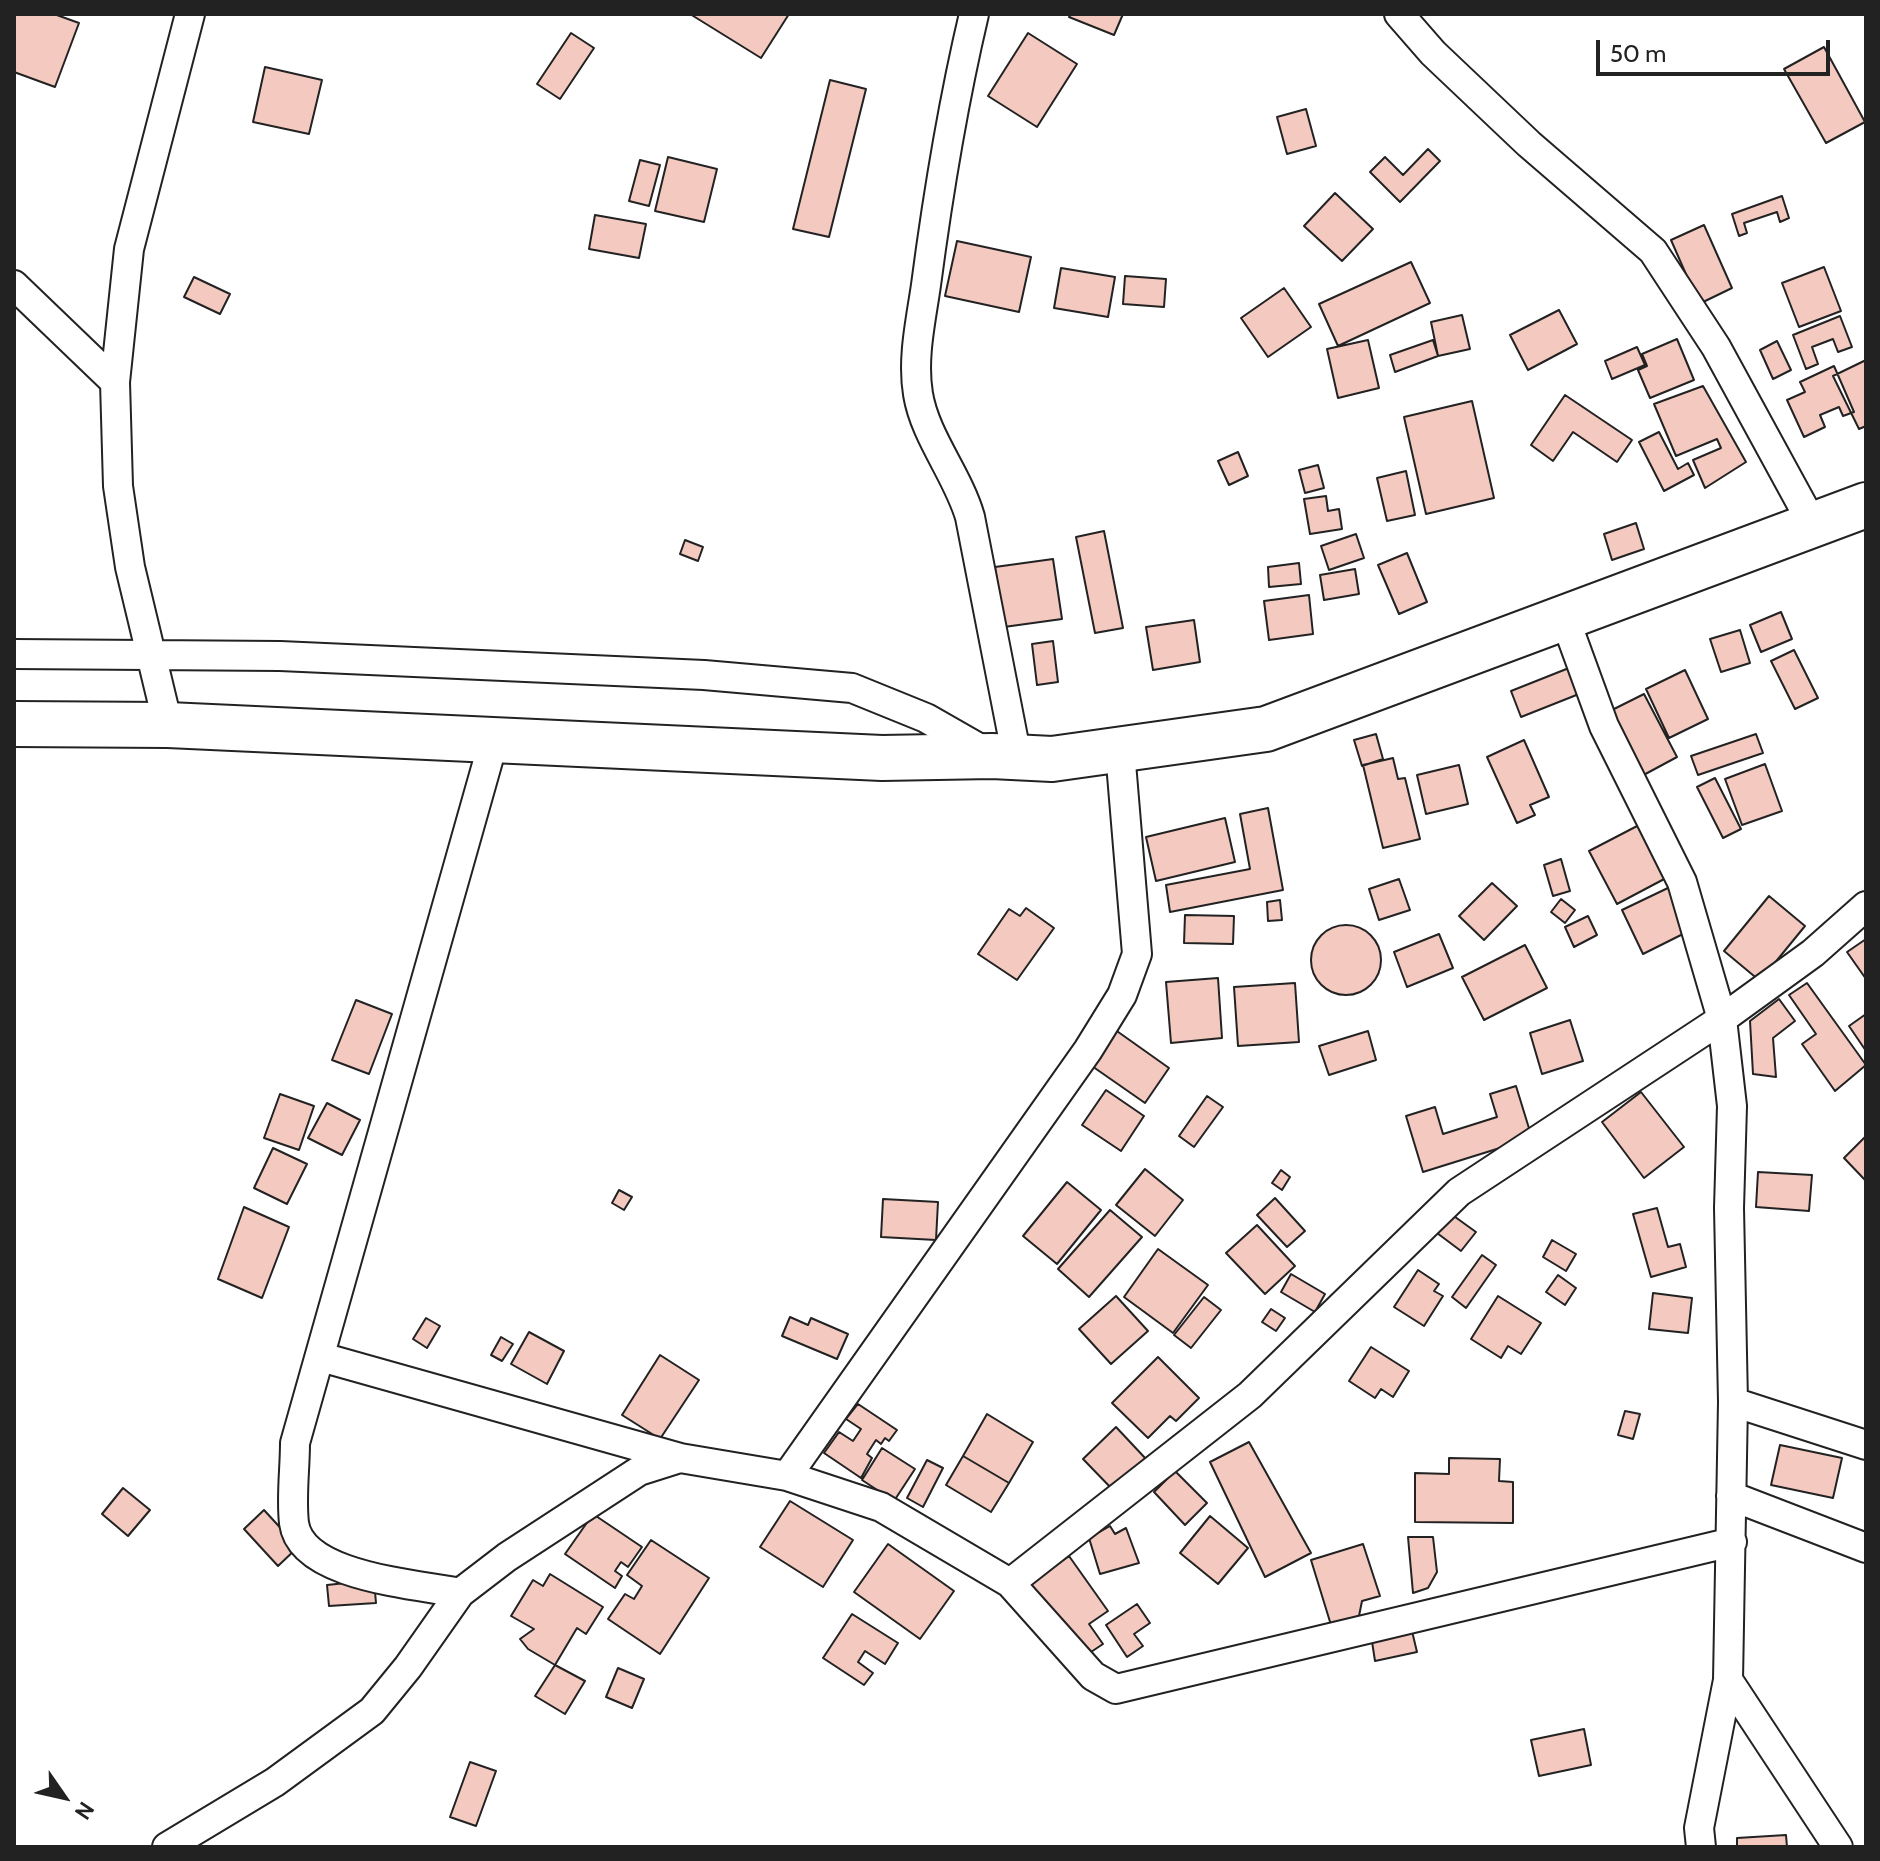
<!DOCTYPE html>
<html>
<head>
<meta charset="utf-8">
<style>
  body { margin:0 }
  #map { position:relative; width:1880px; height:1861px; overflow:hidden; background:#fff; font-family:Cabin,sans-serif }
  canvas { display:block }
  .frame { position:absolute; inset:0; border:16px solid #222; pointer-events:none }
  .north { position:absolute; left:24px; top:1757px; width:80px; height:80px; -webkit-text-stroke:6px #fff; paint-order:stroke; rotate:124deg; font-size:22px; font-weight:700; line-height:32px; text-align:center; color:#222 }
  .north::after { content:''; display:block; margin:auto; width:28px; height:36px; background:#222; clip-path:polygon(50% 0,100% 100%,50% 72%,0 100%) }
  .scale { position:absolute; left:1596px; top:40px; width:234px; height:36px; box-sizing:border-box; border:4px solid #222; border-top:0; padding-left:10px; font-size:24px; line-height:28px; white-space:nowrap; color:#222; -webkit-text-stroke:6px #fff; paint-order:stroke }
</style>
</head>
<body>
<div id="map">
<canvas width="1880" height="1861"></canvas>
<div class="frame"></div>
<div class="north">N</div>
<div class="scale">50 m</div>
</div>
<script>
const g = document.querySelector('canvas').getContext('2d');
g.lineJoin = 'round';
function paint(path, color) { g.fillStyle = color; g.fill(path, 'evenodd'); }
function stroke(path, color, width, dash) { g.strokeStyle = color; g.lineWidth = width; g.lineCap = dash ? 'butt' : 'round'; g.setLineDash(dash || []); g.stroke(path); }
const building = new Path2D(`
  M14 14H54L79 23 55 87 14 72Z
  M690 14H789L761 58Z
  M1071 14H1123L1114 35 1069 17Z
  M571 33 594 48 560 99 537 84Z
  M1028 33 1077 64 1037 127 988 96Z
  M1824 47 1865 122 1826 143 1784 69Z
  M265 67 322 80 309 134 253 122Z
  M830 80 866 89 829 237 793 229Z
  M1306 109 1316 146 1287 154 1277 117Z
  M1428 149 1440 161 1400 202 1370 172 1385 157 1403 175Z
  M668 157 717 169 704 222 655 211Z
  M640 160 660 165 649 206 629 201Z
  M1335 193 1373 229 1342 261 1304 226Z
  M1782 196 1789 218 1780 222 1777 212 1744 223 1747 233 1739 236 1732 214Z
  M595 215 646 224 639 258 589 249Z
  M1704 225 1732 288 1699 304 1671 240Z
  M957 241 1031 257 1019 312 945 296Z
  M1411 262 1430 303 1338 346 1319 304Z
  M1824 267 1841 311 1799 327 1782 283Z
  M1061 268 1115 277 1108 317 1054 308Z
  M1125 276 1166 279 1164 307 1123 304Z
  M194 277 230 294 220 314 184 297Z
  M1284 288 1311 327 1268 357 1241 318Z
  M1559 310 1577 344 1528 370 1510 335Z
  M1462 315 1470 349 1438 356 1431 322Z
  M1840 316 1852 347 1838 352 1833 339 1812 347 1818 364 1806 369 1793 335Z
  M1677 339 1694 380 1650 398 1638 370 1647 366 1642 354Z
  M1368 340 1379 388 1338 398 1327 349Z
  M1433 340 1438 356 1395 372 1390 355Z
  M1777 341 1791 370 1773 379 1760 350Z
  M1637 347 1645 365 1612 379 1605 361Z
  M1866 360V426L1859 429 1833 376Z
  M1834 366 1854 412 1843 416 1839 407 1820 415 1825 427 1804 437 1787 400 1805 392 1800 382Z
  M1703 386 1746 462 1705 488 1693 460 1721 448 1717 439 1676 456 1654 404Z
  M1565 395 1632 440 1617 462 1573 432 1553 461 1531 445Z
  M1472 401 1494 498 1426 514 1404 417Z
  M1659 432 1678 469 1688 463 1694 475 1664 491 1639 442Z
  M1238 452 1248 476 1229 485 1218 461Z
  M1318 465 1324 488 1305 493 1299 470Z
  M1406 471 1415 515 1387 521 1377 478Z
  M1326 496 1328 511 1339 509 1342 529 1310 534 1304 499Z
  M1636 523 1644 549 1612 560 1604 534Z
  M1104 531 1123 628 1095 633 1076 537Z
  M1356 534 1364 558 1329 570 1321 546Z
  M685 540 703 547 698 561 680 554Z
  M1407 553 1427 602 1399 614 1378 565Z
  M1053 559 1062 619 1004 627 995 567Z
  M1299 563 1301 584 1269 587 1268 567Z
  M1355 569 1359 594 1324 600 1320 575Z
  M1309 595 1313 634 1269 640 1264 601Z
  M1781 612 1792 639 1761 652 1750 625Z
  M1194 620 1200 662 1153 670 1146 627Z
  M1740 630 1750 663 1721 672 1710 639Z
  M1053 641 1058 682 1037 685 1032 644Z
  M1794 650 1818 698 1795 709 1771 661Z
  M1574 666 1584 692 1521 717 1511 691Z
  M1685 670 1708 719 1669 738 1646 689Z
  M1644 694 1677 757 1638 778 1604 714Z
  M1376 734 1383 759 1362 766 1354 740Z
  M1756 734 1763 753 1698 775 1691 756Z
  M1524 740 1549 797 1530 805 1535 815 1517 823 1487 757Z
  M1393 758 1398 779 1405 778 1420 839 1383 848 1363 765Z
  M1765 764 1782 811 1742 825 1725 779Z
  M1459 765 1468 804 1426 814 1417 775Z
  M1715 778 1741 829 1723 838 1697 787Z
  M1268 808 1283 890 1170 912 1166 885 1250 869 1240 814Z
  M1225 818 1235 862 1156 881 1146 837Z
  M1641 824 1668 877 1617 904 1589 851Z
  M1561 859 1570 891 1553 896 1544 865Z
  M1399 879 1410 910 1379 920 1369 889Z
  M1492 883 1517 906 1484 940 1459 916Z
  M1670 887 1691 930 1643 954 1622 910Z
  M1769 896 1805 926 1760 981 1724 951Z
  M1561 899 1575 910 1565 923 1551 912Z
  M1280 900 1282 920 1268 921 1267 902Z
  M1026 908 1054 928 1017 980 978 954 1009 909 1020 916Z
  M1185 915 1234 916 1233 944 1184 943Z
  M1588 916 1597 935 1574 947 1565 927Z
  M1311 960a35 35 0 1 1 70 0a35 35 0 1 1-70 0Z
  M1439 934 1453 968 1407 987 1394 952Z
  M1866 939V979L1847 952Z
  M1525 945 1547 988 1484 1020 1462 977Z
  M1218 978 1222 1038 1171 1043 1166 982Z
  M1295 983 1299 1042 1238 1046 1234 987Z
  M1807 983 1866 1065 1835 1091 1802 1044 1816 1034 1789 995Z
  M1779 999 1795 1021 1773 1038 1776 1077 1753 1074 1750 1021Z
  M356 1000 392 1014 369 1074 332 1060Z
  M1866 1014V1051L1849 1026Z
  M1570 1020 1583 1061 1542 1074 1530 1033Z
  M1114 1029 1169 1068 1145 1103 1089 1064Z
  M1368 1031 1376 1060 1329 1075 1319 1046Z
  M1516 1086 1532 1138 1423 1172 1406 1116 1435 1107 1443 1134 1497 1117 1490 1094Z
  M1106 1090 1144 1116 1121 1151 1082 1125Z
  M1641 1092 1684 1147 1644 1178 1602 1122Z
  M280 1094 314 1106 299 1150 264 1138Z
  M1207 1096 1223 1107 1194 1147 1179 1136Z
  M327 1103 360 1120 342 1155 308 1138Z
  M1866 1136V1179L1865 1180 1844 1158Z
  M273 1148 307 1164 287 1204 254 1188Z
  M1145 1169 1183 1200 1155 1236 1116 1205Z
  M1281 1170 1290 1177 1282 1190 1272 1183Z
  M1758 1172 1812 1175 1809 1211 1756 1207Z
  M1067 1182 1101 1210 1057 1264 1023 1236Z
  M619 1190 632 1197 624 1210 612 1203Z
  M1275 1198 1305 1231 1287 1247 1257 1215Z
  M883 1199 938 1202 936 1240 881 1237Z
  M244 1207 289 1227 262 1298 218 1279Z
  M1657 1208 1668 1247 1680 1244 1686 1267 1651 1277 1633 1214Z
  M1110 1210 1142 1237 1089 1297 1058 1269Z
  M1451 1214 1476 1232 1461 1251 1437 1233Z
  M1257 1225 1295 1266 1265 1294 1226 1253Z
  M1552 1240 1576 1254 1566 1271 1543 1257Z
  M1158 1249 1208 1285 1173 1333 1124 1297Z
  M1482 1255 1496 1265 1466 1308 1452 1297Z
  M1418 1270 1439 1284 1434 1291 1443 1296 1424 1326 1394 1307Z
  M1291 1274 1325 1294 1315 1312 1281 1292Z
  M1558 1275 1576 1288 1565 1305 1546 1292Z
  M1653 1293 1692 1298 1688 1333 1649 1329Z
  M1116 1296 1148 1331 1111 1364 1079 1329Z
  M1498 1296 1541 1323 1521 1354 1508 1346 1501 1358 1471 1339Z
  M1204 1297 1221 1310 1191 1348 1174 1335Z
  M1271 1309 1285 1318 1276 1331 1262 1322Z
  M790 1317 808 1325 811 1318 848 1334 837 1359 782 1336Z
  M426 1318 440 1326 427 1348 413 1339Z
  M529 1332 564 1351 547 1384 511 1364Z
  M501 1337 513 1344 502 1361 491 1355Z
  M1371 1347 1409 1371 1393 1397 1381 1389 1375 1398 1349 1381Z
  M660 1355 699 1380 660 1439 622 1415Z
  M1158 1357 1199 1398 1176 1421 1170 1416 1148 1438 1112 1403Z
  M858 1404 897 1430 889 1441 885 1438 881 1444 876 1440 867 1454 872 1458 861 1478 824 1453 839 1432 853 1441 861 1429 846 1419Z
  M1625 1411 1640 1414 1633 1439 1618 1435Z
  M987 1414 1033 1442 1009 1483 963 1456Z
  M1116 1427 1146 1459 1113 1490 1083 1459Z
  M1249 1442 1311 1553 1265 1577 1210 1462Z
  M1780 1445 1842 1458 1833 1498 1771 1485Z
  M882 1448 915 1469 894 1501 862 1480Z
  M963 1456 1009 1483 991 1512 946 1485Z
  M1449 1458 1500 1459 1499 1481 1513 1482V1523L1415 1522V1473L1449 1474Z
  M927 1460 943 1468 923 1507 907 1498Z
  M1175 1471 1207 1503 1185 1525 1154 1492Z
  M123 1488 150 1510 128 1536 102 1514Z
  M790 1501 853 1540 823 1587 760 1547Z
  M264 1510 298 1547 278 1566 244 1529Z
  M593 1514 642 1547 628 1567 621 1562 615 1571 622 1576 615 1588 565 1554Z
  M1210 1516 1248 1548 1218 1584 1180 1553Z
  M1110 1526 1115 1534 1126 1528 1139 1563 1100 1574 1089 1538Z
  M1408 1537H1433L1437 1572 1428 1588 1413 1593Z
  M651 1540 709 1578 660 1654 608 1619 625 1594 634 1599 642 1586 627 1575Z
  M888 1544 954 1591 920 1639 854 1592Z
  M1363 1544 1380 1596 1362 1601 1359 1616 1331 1625 1311 1560Z
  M1069 1556 1108 1611 1089 1624 1103 1644 1082 1658 1030 1584Z
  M550 1574 603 1607 586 1634 577 1628 555 1665 528 1649 520 1639 534 1629 511 1616 533 1580 543 1586Z
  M374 1580 376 1603 329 1606 327 1585Z
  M1137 1604 1150 1623 1134 1634 1143 1646 1127 1657 1106 1625Z
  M852 1614 898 1643 885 1664 865 1651 858 1662 873 1673 864 1685 823 1658Z
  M1411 1627 1417 1652 1375 1661 1371 1635Z
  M555 1665 585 1681 565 1714 535 1696Z
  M618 1668 644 1679 632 1708 606 1697Z
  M1584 1729 1591 1765 1539 1776 1531 1740Z
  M470 1762 496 1771 476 1826 450 1817Z
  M1786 1835 1787 1847H1737V1838Z`);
paint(building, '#f3c9c0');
stroke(building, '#222', 2);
const street = new Path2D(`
  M974 14C953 103 938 194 926 285 921 320 912 358 918 394 925 437 958 475 970 517L1017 758
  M1399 14 1433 53 1529 144 1653 251 1716 347 1812 523
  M14 285 115 382
  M1565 619 1604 726 1682 882 1722 1019 1732 1106 1729 1208 1733 1402 1728 1680 1699 1828 1701 1847
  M14 654 280 656 704 675 852 688 926 718 989 754
  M168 725 130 567 118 486 115 382 129 249 190 14
  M321 1357 680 1458
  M1733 1402 1866 1445
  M787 1476 1088 1050 1122 995 1137 954 1120 751
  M1731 1496 1866 1548
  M1010 1583 1250 1395 1459 1192 1722 1019 1813 953 1866 906
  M460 1593C416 1584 301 1577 294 1523 291 1497 295 1469 295 1443L493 743
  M1728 1680 1838 1847
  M167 1847 275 1782 372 1711 408 1667 460 1593 507 1557 639 1471 680 1458 787 1476 881 1507 1010 1583 1093 1676 1116 1689 1732 1542`);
const primary = new Path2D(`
  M14 724 168 725 882 758 992 756 1052 759 1266 729 1866 505`);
stroke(street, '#222', 32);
stroke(primary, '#222', 48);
stroke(street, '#fff', 28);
stroke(primary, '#fff', 44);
</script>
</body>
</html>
